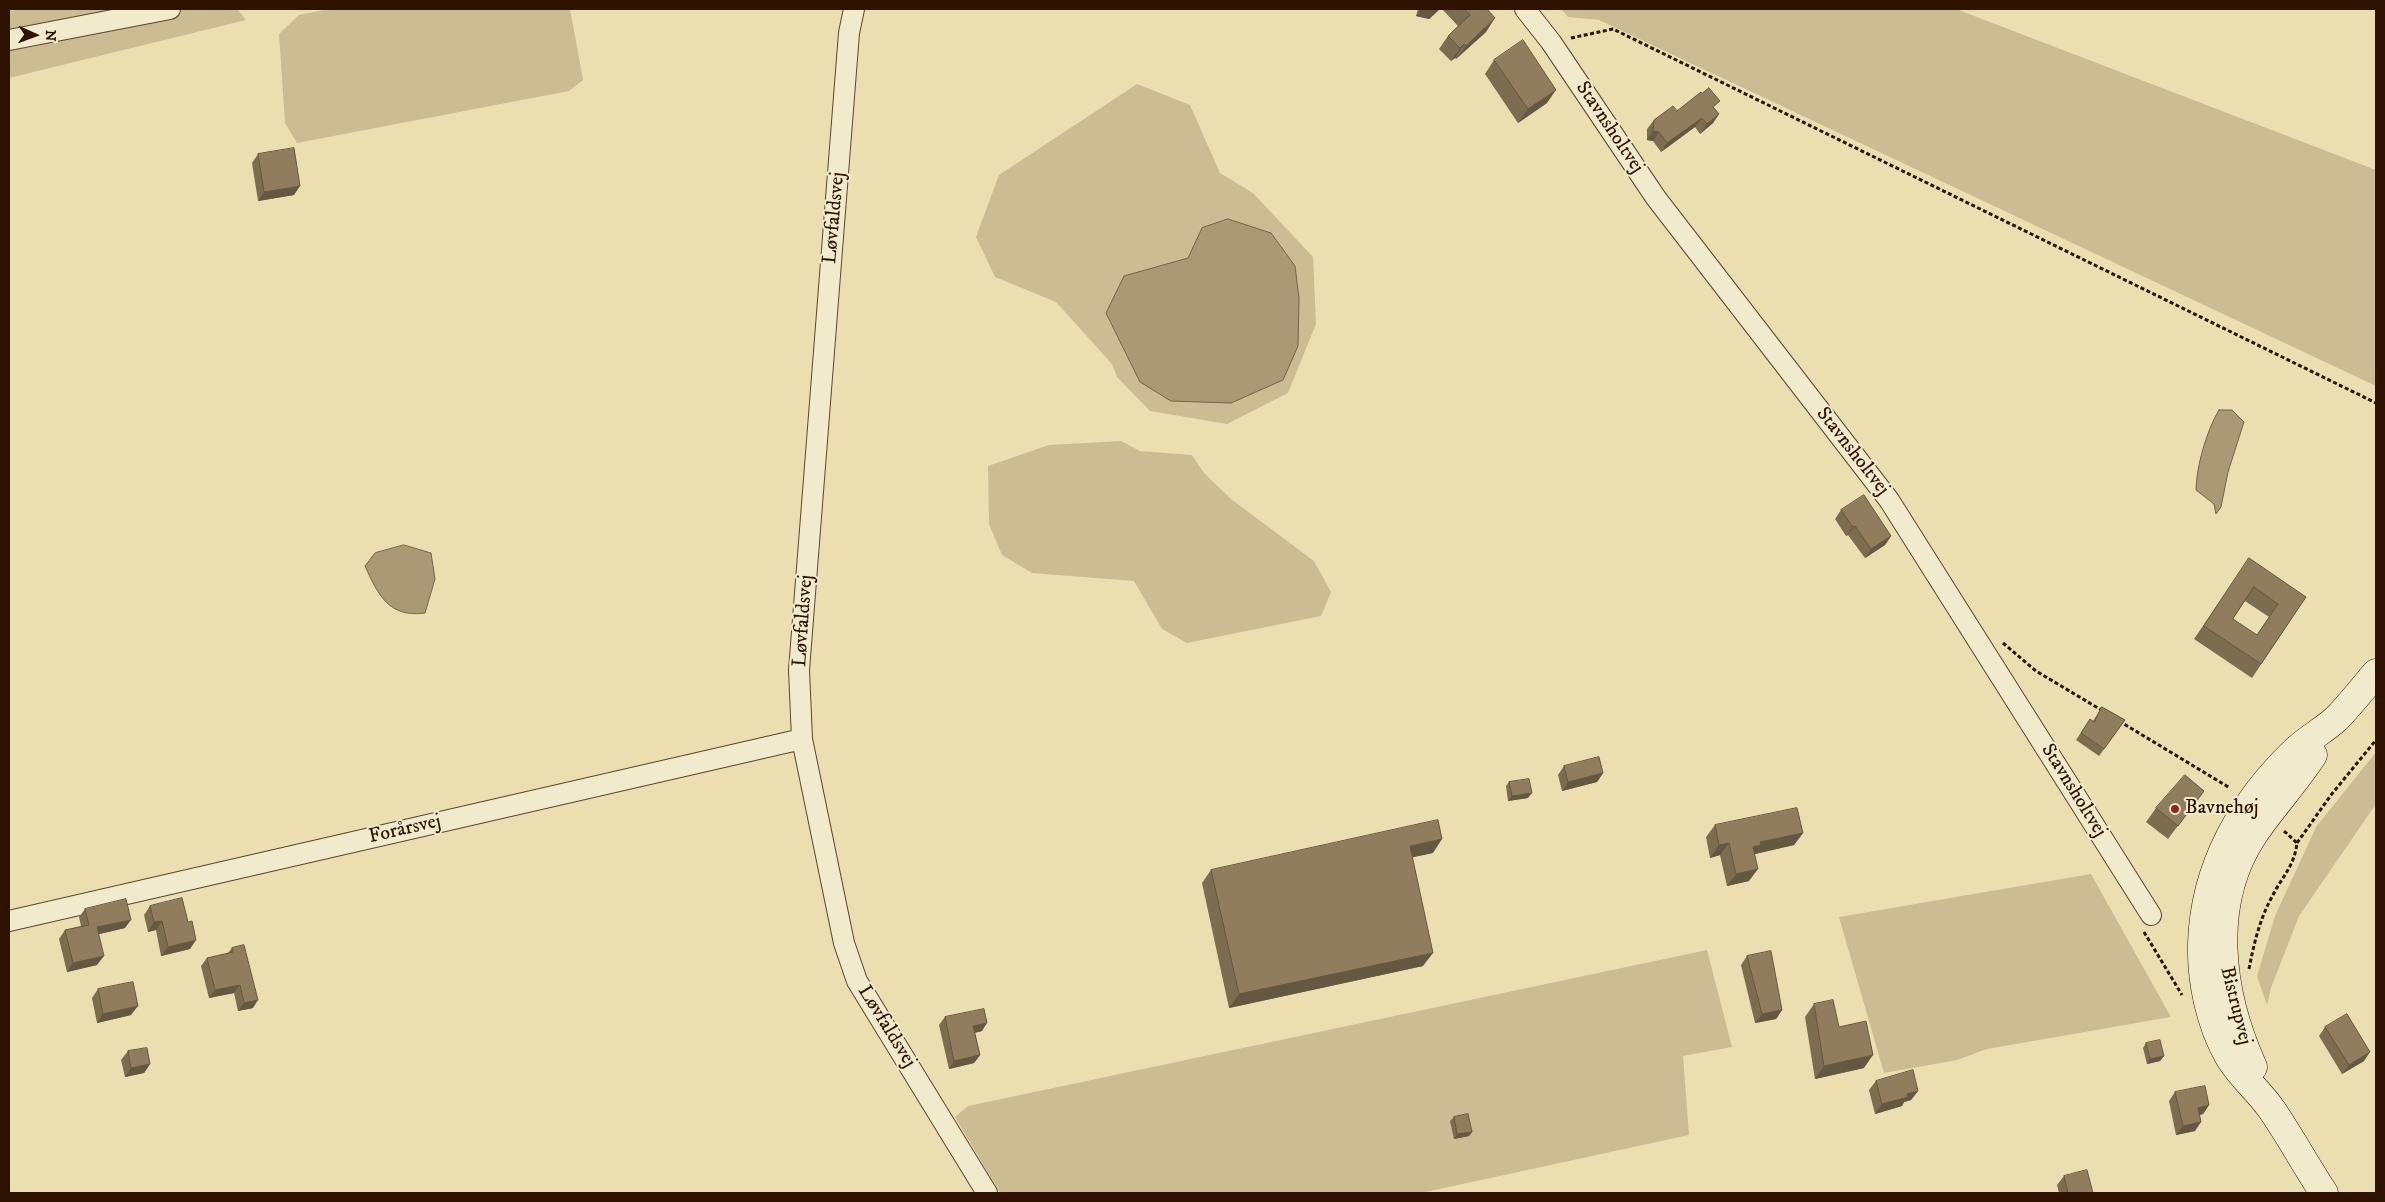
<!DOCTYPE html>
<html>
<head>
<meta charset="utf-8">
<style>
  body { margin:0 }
  #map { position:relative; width:2385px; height:1202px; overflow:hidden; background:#ebdfb2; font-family:"IM FELL DW Pica",serif }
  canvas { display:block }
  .frame { position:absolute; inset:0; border:10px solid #2d1200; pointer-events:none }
  .north { position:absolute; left:10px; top:10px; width:50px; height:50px; -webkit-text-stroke:4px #f2eacd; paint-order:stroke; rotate:92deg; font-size:14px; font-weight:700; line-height:20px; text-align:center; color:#2d1200 }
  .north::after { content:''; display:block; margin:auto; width:18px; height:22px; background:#2d1200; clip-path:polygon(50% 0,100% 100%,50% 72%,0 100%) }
</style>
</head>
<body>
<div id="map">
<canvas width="2385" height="1202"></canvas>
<div class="frame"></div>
<div class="north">N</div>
</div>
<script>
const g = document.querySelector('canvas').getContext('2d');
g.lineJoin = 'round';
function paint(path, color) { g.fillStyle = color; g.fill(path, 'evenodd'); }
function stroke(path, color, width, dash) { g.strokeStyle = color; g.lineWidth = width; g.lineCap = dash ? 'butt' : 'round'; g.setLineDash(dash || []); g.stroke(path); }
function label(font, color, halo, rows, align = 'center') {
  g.font = font + ' "IM FELL DW Pica",serif'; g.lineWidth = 4; g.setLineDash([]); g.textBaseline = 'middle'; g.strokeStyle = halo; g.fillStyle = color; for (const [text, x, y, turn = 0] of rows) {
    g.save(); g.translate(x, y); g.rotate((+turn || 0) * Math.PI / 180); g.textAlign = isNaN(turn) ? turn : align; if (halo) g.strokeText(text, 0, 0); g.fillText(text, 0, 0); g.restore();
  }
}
paint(new Path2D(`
  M20 9H237L246 20 9 78V11Z
  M329 9H570L583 80 569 91 297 143 285 123 279 34 299 15Z
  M1561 9H1956L2376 170V386L1599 20 1568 17Z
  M1137 84 1190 105 1220 173 1253 193 1313 257 1316 324 1288 393 1227 424 1150 411 1117 377 1112 364 1056 302 995 277 976 237 999 175Z
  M1121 441 1140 451 1192 455 1204 473 1231 499 1314 561 1331 592 1321 616 1187 643 1162 629 1134 581 1032 573 1002 555 989 524 988 466 1049 445Z
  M2376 752V804L2299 916 2271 988 2267 1005 2257 976 2275 916 2316 827Z
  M2091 874 2171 1017 1987 1049 1957 1060 1884 1073 1839 917Z
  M1707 950 1732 1047 1683 1056 1689 1135 1421 1193H1000L955 1117 968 1106Z`), '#cbbc94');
const water = new Path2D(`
  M1228 219 1271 233 1295 266 1299 298 1298 346 1283 380 1231 403 1171 401 1140 382 1106 313 1124 276 1188 258 1202 228Z
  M2219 410H2232L2244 422 2228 472 2221 507 2216 514 2214 504 2196 490C2196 468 2207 429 2219 410Z
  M404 545 431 553 435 579 425 613C389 618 378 595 365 566L375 553Z`);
paint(water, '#aa9975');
stroke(water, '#786346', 1);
const street = new Path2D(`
  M854 9 849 33 799 670 802 739 844 943 857 981 987 1193
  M1525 9 1551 42 1656 198 1889 500 2151 915
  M9 40 170 9
  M9 921 802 739`);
const secondary = new Path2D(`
  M2253 1067C2220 994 2207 904 2254 834 2272 807 2295 783 2313 755
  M2324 1193C2306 1166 2290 1136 2272 1110 2259 1091 2240 1076 2229 1057 2210 1024 2201 981 2202 944 2204 867 2242 801 2297 749 2309 738 2324 730 2336 719 2350 705 2363 688 2376 673`);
stroke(street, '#5c452c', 22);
stroke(secondary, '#2d1200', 29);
stroke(new Path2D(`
  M1571 38 1613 29 2376 403
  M2003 643 2036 671 2103 711
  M2119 721 2230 788
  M2297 843 2331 795 2376 740
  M2144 932 2182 995
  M2249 969C2254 943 2260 918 2273 895 2283 875 2294 867 2297 843L2283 830`), '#2d1200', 3, [4, 2.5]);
stroke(street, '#f2eacd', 20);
stroke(secondary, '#f2eacd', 28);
paint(new Path2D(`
  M1418 9H1440L1429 19 1416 16Z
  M1442 9H1487L1486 32 1456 59 1455 58 1451 61 1439 49 1448 36 1458 26Z
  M1494 60 1547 103 1518 123 1485 74Z
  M1715 109 1719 114 1713 123 1700 134 1695 127 1661 152 1653 141 1647 140V129L1654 120 1677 111Z
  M258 154 294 195 258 201 252 163Z
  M1841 510 1891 536 1885 545 1865 558 1848 535 1846 536 1835 519Z
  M2240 572 2306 597 2252 678 2194 639ZM2245 601 2269 617 2257 635 2233 619Z
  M2102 707 2125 720 2099 756 2076 740 2090 719 2093 721Z
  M1564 766 1603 773 1597 782 1562 791 1558 775Z
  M1509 782 1528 798 1508 801 1506 786Z
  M2204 791 2168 839 2146 822 2156 808Z
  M1715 825 1803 833 1794 845 1755 854 1749 881 1727 886 1720 855 1710 858 1706 837Z
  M1433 853 1412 857 1423 966 1229 1008 1202 883 1211 870Z
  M150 906 190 949 161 956 156 930 148 932 144 915Z
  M85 909 125 928 99 934 97 965 67 972 59 939 65 930 81 926 79 917Z
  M232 948 253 1008 238 1011 234 993 209 998 201 966 207 958 228 953Z
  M1747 956 1782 1010 1776 1019 1755 1023 1741 965Z
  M98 989 131 1015 97 1023 92 998Z
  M1814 1004 1864 1068 1815 1079 1805 1017Z
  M945 1017 982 1031 975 1033 980 1055 974 1063 949 1069 939 1025Z
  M2325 1027 2364 1061 2342 1074 2319 1036Z
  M2146 1043 2164 1056 2160 1061 2147 1064 2143 1048Z
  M128 1051 150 1064 144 1073 125 1077 121 1060Z
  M1876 1081 1918 1091 1911 1100 1904 1102 1902 1106 1875 1114 1869 1090Z
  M2175 1092 2209 1105 2203 1114 2200 1115 2195 1131 2176 1135 2169 1101Z
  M1454 1117 1472 1132 1469 1136 1454 1139 1450 1121Z
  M2064 1176 2093 1193H2059L2057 1185Z`), '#7c6c50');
paint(new Path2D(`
  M1421 9H1440L1429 19 1416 16Z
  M1495 18 1486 32 1456 59 1466 46Z
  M1464 44 1455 58 1451 61 1460 48Z
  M1556 90 1547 103 1518 123 1528 109Z
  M1719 114 1713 123 1700 134 1707 124Z
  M1702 118 1695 127 1661 152 1667 143Z
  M1653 131 1659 132 1653 141 1647 140Z
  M300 186 294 195 258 201 264 192Z
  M1855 526 1848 535 1846 536 1853 527Z
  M1891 536 1885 545 1865 558 1871 549Z
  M1603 773 1597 782 1562 791 1568 782Z
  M1532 793 1528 798 1508 801 1512 796Z
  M1803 833 1794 845 1755 854 1753 847 1760 842Z
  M1442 839 1433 853 1400 860 1410 846Z
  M1729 843 1720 855 1710 858 1719 845Z
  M1758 869 1749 881 1727 886 1736 874Z
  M131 920 125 928 91 936 97 927Z
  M162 921 156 930 148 932 154 922Z
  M196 940 190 949 161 956 168 947Z
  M1433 953 1423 966 1229 1008 1239 994Z
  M104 956 97 965 67 972 73 963Z
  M240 985 234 993 209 998 215 990Z
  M258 1000 253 1008 238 1011 244 1003Z
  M138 1006 131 1015 97 1023 103 1014Z
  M1782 1010 1776 1019 1755 1023 1762 1014Z
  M987 1023 982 1031 968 1034 973 1026Z
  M2370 1052 2364 1061 2342 1074 2349 1065Z
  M980 1055 974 1063 949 1069 954 1061Z
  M1873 1055 1864 1068 1815 1079 1824 1066Z
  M2164 1056 2160 1061 2147 1064 2150 1059Z
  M150 1064 144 1073 125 1077 131 1068Z
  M1918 1091 1911 1100 1904 1102 1902 1106 1875 1114 1882 1104 1907 1094Z
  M2209 1105 2203 1114 2192 1117 2198 1108Z
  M2201 1122 2195 1131 2176 1135 2183 1126Z
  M1472 1132 1469 1136 1454 1139 1457 1134Z`), '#655841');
const building = new Path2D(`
  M1464 9H1487L1495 18 1466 46 1464 44 1460 48 1448 36 1470 15Z
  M1523 40 1556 90 1528 109 1494 60Z
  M1709 88 1720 101 1713 107 1719 114 1707 124 1702 118 1667 143 1659 132 1653 131 1654 120 1673 106 1677 111 1701 92 1702 93Z
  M294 148 300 186 264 192 258 154Z
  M1864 495 1891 536 1871 549 1855 526 1853 527 1841 510Z
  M2249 558 2306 597 2261 664 2204 626ZM2254 587 2278 604 2257 635 2233 619Z
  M2102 707 2125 720 2104 749 2081 733 2090 719 2094 722Z
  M1599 757 1603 773 1568 782 1564 766Z
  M2185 775 2204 791 2178 826 2156 808Z
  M1529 779 1532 793 1512 796 1509 782Z
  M1797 808 1803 833 1760 842 1761 845 1753 847 1758 869 1736 874 1729 843 1719 845 1715 825Z
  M1438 820 1442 839 1410 846 1433 953 1239 994 1211 870Z
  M182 898 188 922 192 921 196 940 168 947 162 921 154 922 150 906Z
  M126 899 131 920 97 927 104 956 73 963 65 930 89 925 85 909Z
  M244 945 258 1000 244 1003 240 985 215 990 207 958 233 952 232 948Z
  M1771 951 1782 1010 1762 1014 1747 956Z
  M133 982 138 1006 103 1014 98 989Z
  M1833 1000 1839 1027 1866 1021 1873 1055 1824 1066 1814 1004Z
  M984 1009 987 1023 973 1026 980 1055 954 1061 945 1017Z
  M2347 1014 2370 1052 2349 1065 2325 1027Z
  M2160 1040 2164 1056 2150 1059 2146 1043Z
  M147 1048 150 1064 131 1068 128 1051Z
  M1913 1070 1918 1091 1907 1094 1908 1097 1882 1104 1876 1081Z
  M2205 1086 2209 1105 2198 1108 2201 1122 2183 1126 2175 1092Z
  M1468 1114 1472 1132 1457 1134 1454 1117Z
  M2087 1170 2093 1193H2068L2064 1176Z`);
paint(building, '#907d5d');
stroke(building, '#655841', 1);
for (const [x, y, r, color] of [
  [2175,809,5,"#8f2418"]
]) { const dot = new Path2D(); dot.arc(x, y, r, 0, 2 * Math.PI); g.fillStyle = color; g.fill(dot); stroke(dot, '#f2eacd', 2); }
label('20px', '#2d1200', '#f2eacd', [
  ["Stavnsholtvej",1609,128,56],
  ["Løvfaldsvej",835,218,-85],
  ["Stavnsholtvej",1852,452,52],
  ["Løvfaldsvej",804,621,-86],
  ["Stavnsholtvej",2073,791,58],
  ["Forårsvej",405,830,-13],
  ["Bistrupvej",2235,1006,76],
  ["Løvfaldsvej",886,1027,58]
]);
label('20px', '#2d1200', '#f2eacd', [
  ["Bavnehøj",2185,809]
], 'left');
</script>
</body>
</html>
